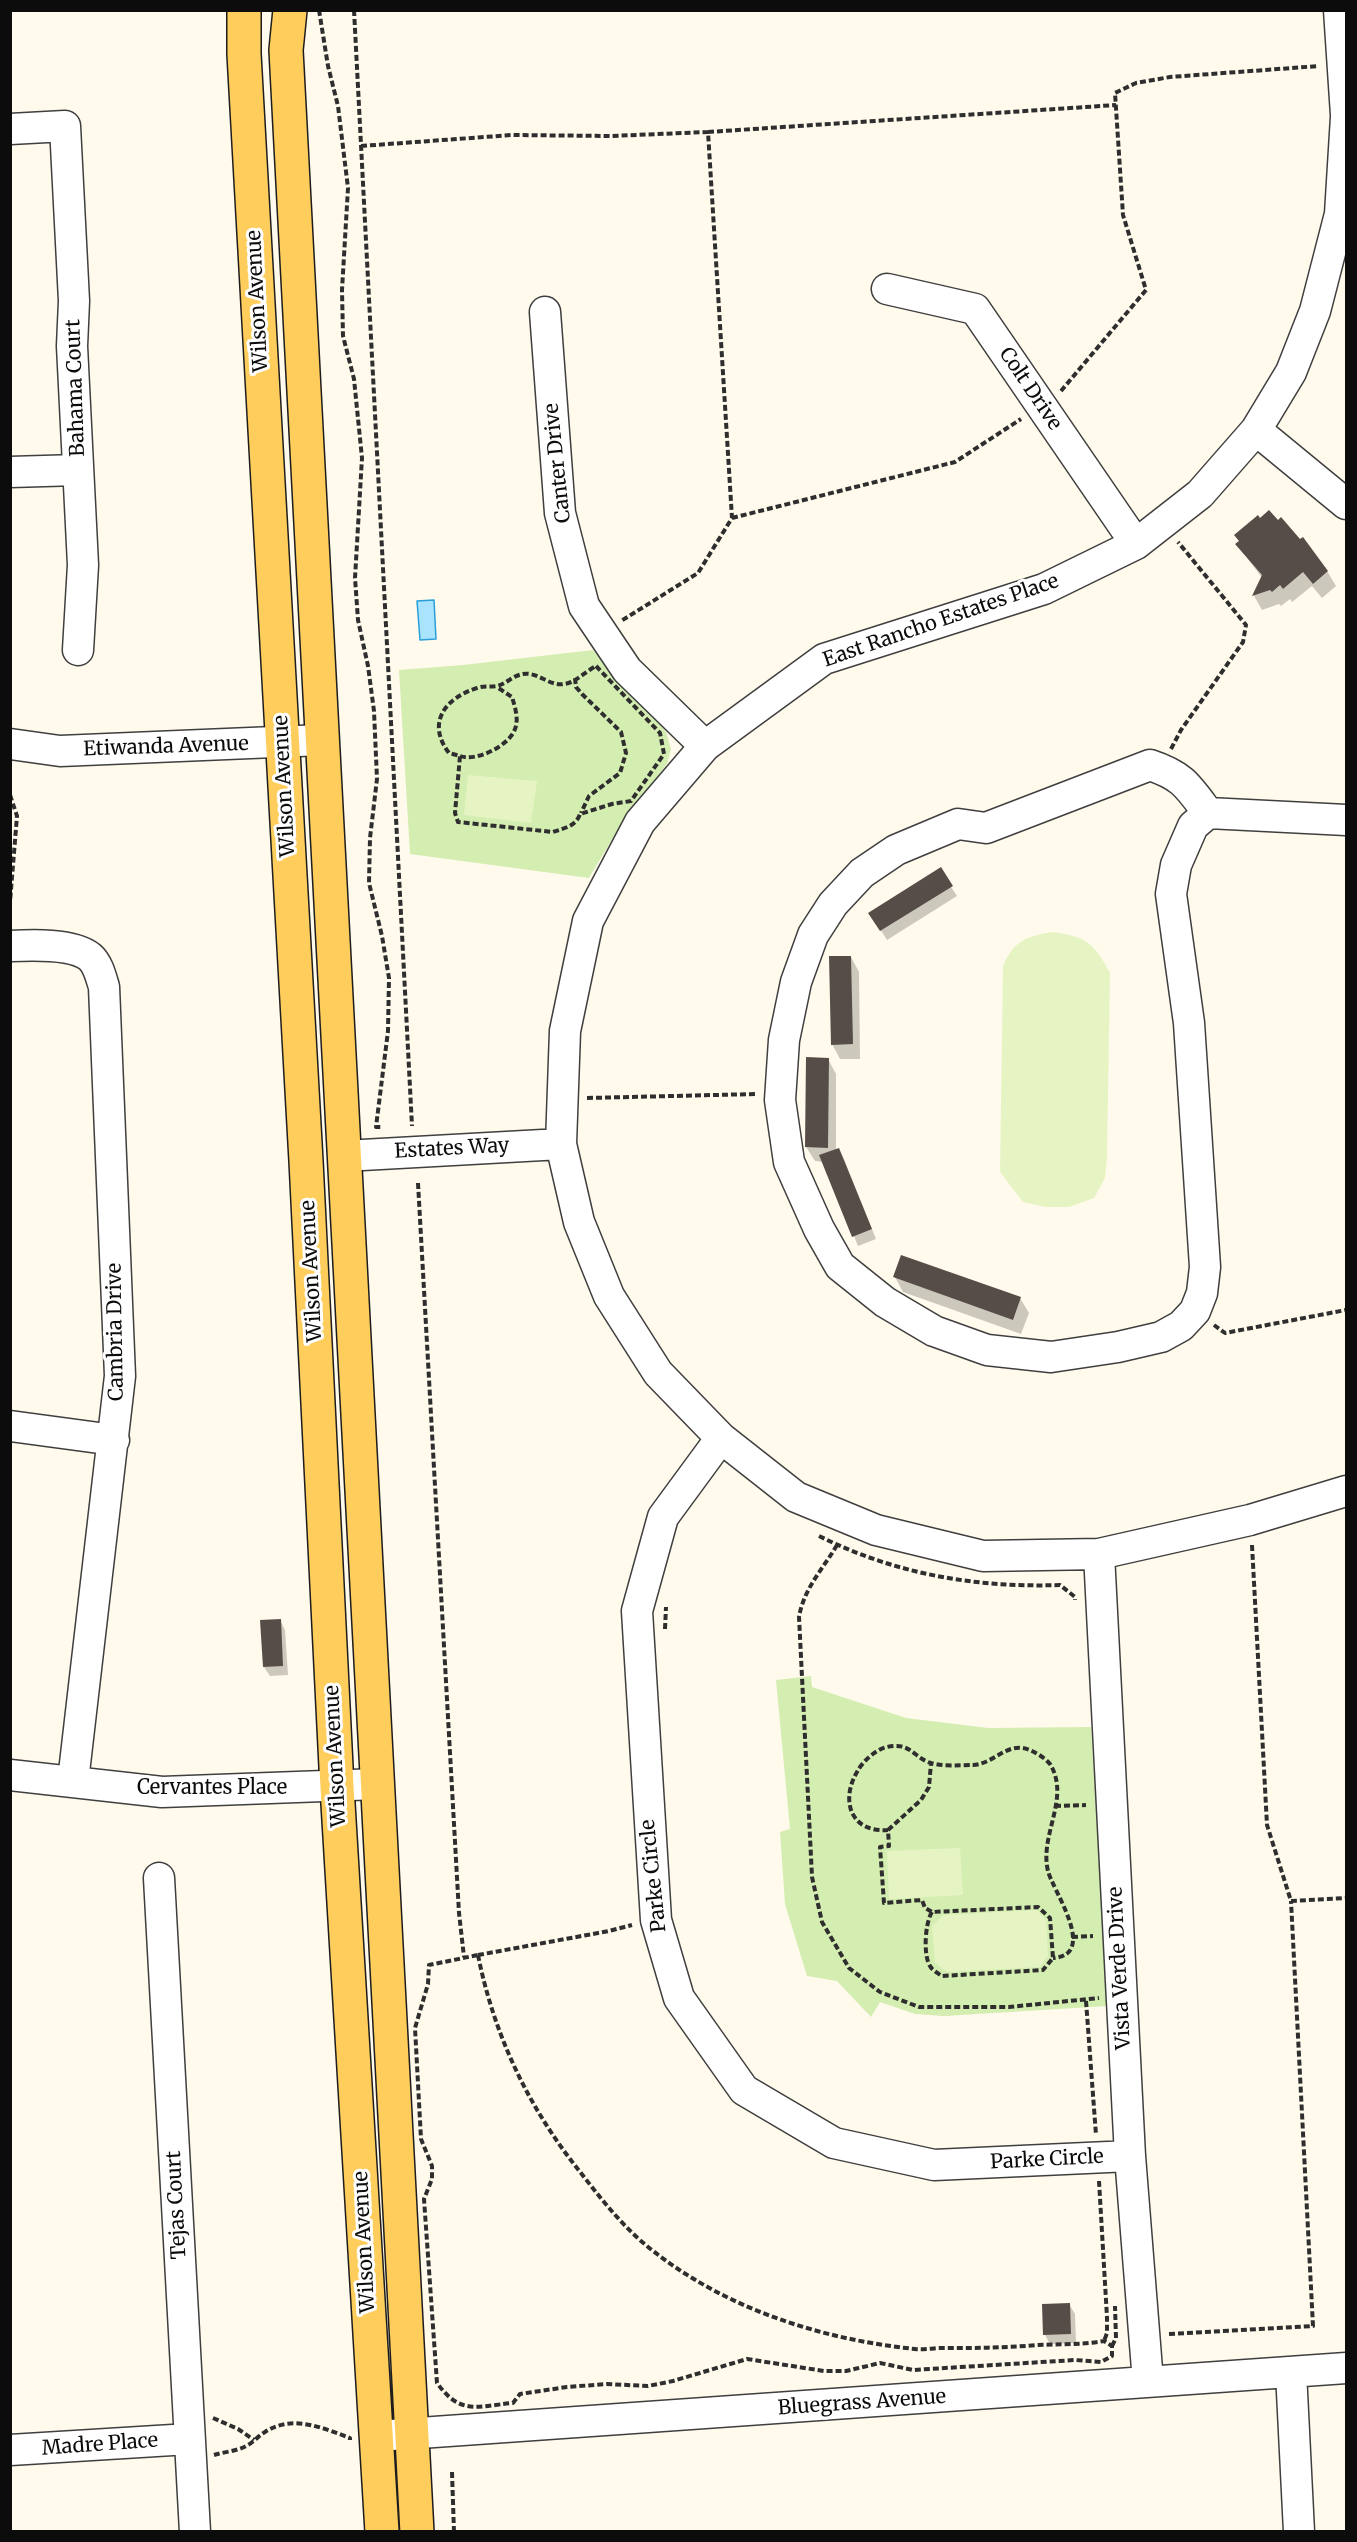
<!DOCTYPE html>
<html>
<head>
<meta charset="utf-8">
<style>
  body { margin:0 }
  #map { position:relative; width:1357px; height:2542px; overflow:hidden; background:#fffaec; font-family:Merriweather,serif }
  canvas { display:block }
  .frame { position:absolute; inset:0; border:12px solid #0c0c0c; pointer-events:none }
</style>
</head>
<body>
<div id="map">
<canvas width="1357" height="2542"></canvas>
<div class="frame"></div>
</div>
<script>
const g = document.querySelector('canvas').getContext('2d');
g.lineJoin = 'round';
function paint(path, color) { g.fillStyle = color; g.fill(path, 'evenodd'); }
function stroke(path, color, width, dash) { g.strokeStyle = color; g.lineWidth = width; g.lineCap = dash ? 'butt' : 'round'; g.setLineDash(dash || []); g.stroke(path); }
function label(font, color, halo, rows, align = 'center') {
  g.font = font + ' Merriweather,serif'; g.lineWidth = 6; g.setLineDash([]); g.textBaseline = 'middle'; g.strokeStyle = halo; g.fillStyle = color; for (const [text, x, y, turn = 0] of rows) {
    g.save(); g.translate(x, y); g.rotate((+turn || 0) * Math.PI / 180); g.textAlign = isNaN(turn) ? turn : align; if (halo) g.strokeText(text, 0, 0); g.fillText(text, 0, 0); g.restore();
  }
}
paint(new Path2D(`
  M593 650 658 722 666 732 671 749 667 764 623 821 589 878 410 854 399 670 463 665Z
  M811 1676 812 1687 906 1718 988 1728 1091 1727 1108 2006 944 2016 915 2014 880 2002 871 2017 837 1981 807 1976 785 1904 780 1832 790 1829 776 1680Z`), '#d4edb1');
paint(new Path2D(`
  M468 775 537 781 531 823 464 815Z
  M1052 932C1086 936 1094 943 1110 973L1107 1157 1105 1178 1094 1198 1069 1207H1045L1023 1202 1000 1172 1003 966C1014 941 1025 937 1052 932Z
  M960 1848 963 1895 889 1899 887 1851Z
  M1037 1910 1046 1920 1048 1956 1040 1967 947 1972 935 1963 932 1926 943 1915Z`), '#e6f4c4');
const water = new Path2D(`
  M434 600 436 639 420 640 417 601Z`);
paint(water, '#aae3fc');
stroke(water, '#2a9fda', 1.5);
paint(new Path2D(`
  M1237 544 1327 571 1336 586 1322 598 1312 586 1292 602 1290 599 1281 606 1279 604 1262 610 1254 596 1262 578Z
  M940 870 957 896 887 940 870 913Z
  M851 957 859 972 860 1059H840L832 1044Z
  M828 1059 836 1074V1151L838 1149 844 1159 876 1239 858 1246 823 1162 815 1161 806 1147Z
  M895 1277 1020 1298 1029 1313 1021 1334 903 1292Z
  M280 1620 285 1630 288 1675 270 1676 264 1667Z
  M1069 2304 1075 2314 1076 2343 1050 2344 1045 2335Z`), '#0003');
paint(new Path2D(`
  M1269 510 1278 520 1281 517 1300 539 1303 537 1328 571 1313 584 1303 572 1283 589 1280 585 1272 592 1270 590 1252 596 1262 575 1235 544 1239 541 1234 535 1258 515 1260 518Z
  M941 867 953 886 880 931 868 913Z
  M829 956H851L853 1044 831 1045Z
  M806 1057 829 1058 828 1148 805 1147Z
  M839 1148 872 1229 852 1237 819 1155Z
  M901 1255 1021 1297 1013 1320 893 1277Z
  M281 1619 283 1666 263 1667 260 1620Z
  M1070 2303 1071 2334 1043 2335 1042 2304Z`), '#564c48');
const minor = new Path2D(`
  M1339 10 1346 115
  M1346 117 1340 214 1315 311 1291 372 1256 430 1200 494 1136 544 1044 589 824 659 705 746 640 822 588 921 565 1031 561 1144 579 1222 609 1296 658 1373 721 1438 796 1497 876 1530 983 1556 1099 1554 1250 1520 1346 1491
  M10 129 65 126 74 301 72 346 83 565 78 650
  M887 289 975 309 1136 544
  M545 312 560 513 584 606 627 670 705 746
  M1256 430 1346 504
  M10 472 78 470
  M10 744 60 751 322 740
  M1208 813C1188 786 1183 776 1150 765L986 828 958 824 896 850 862 873 833 904 813 935 796 982 784 1040 780 1100 789 1162 819 1229 840 1266 885 1302 934 1331 987 1350 1051 1357 1118 1347 1161 1337 1181 1326 1195 1311 1202 1293 1205 1267 1189 1023 1171 894 1176 865 1193 826 1208 813 1346 820
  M10 946C31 945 73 943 90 957 98 964 101 977 104 987L120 1376 73 1781
  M344 1156 561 1144
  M10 1426 114 1440
  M721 1438 663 1517 637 1611 656 1920 679 1998 744 2090 834 2143 934 2165 1130 2156
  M1099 1554 1130 2156 1148 2382
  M10 1775 162 1792 378 1784
  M159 1878 195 2532
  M1291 2372 1299 2532
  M377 2436 1346 2368
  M10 2450 189 2439`);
const major = new Path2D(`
  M244 10V54L306 1161 337 1787 382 2532
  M290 10 286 50 417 2532`);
stroke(minor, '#3f3f3f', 33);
stroke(major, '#1d1d1d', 36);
stroke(new Path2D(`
  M319 10 328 66 338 106 348 188 342 290 343 336 354 379 362 458 355 578 358 620 368 666 374 711 377 779 370 838 369 883 382 936 389 978 388 1031 376 1127H381
  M354 10 412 1126
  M708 132 1116 105
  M361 146 512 135 611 136 708 132 732 518 698 573 621 621
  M1061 391 1146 290 1123 215 1115 93 1136 83 1170 77 1319 66
  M732 518 955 462 1021 419
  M596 666 660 733 664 754 631 801 612 804 580 814C576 826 565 828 553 832L458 822 455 813 460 756 449 753C426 723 445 698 477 688 485 685 493 688 500 685 510 681 517 672 530 674 542 676 551 686 564 684 575 683 586 671 596 666Z
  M575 678 576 687 582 694 621 732 626 753 620 773 589 796 581 813
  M1171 749 1181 730 1243 642 1246 625 1178 542
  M460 756C476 762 509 746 515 729 519 719 515 707 512 697L497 687
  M10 795 17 816 10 902
  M587 1098 757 1094
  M418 1183 459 1913 464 1957
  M1214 1325 1225 1333 1346 1310
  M819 1536C895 1574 976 1588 1060 1585L1075 1597V1600
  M837 1545C823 1569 804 1588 799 1617L812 1877 822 1922 849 1968 880 1992 919 2007H1009L1099 1998
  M1252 1545 1267 1825 1291 1901 1346 1898
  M665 1629 666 1607
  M1055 1806 1086 1805
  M888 1830 921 1800 929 1787 931 1763
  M932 1912C925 1923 923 1955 930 1966 932 1970 939 1974 942 1976L1043 1970 1053 1958 1050 1918 1038 1907 932 1912 925 1908 922 1900 884 1903 880 1847 889 1846 888 1830C851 1833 840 1801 857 1772 862 1762 876 1749 887 1747 909 1742 912 1755 928 1762 940 1767 960 1765 973 1765 995 1764 1008 1739 1032 1751 1038 1754 1045 1758 1050 1764 1071 1798 1039 1835 1048 1871 1052 1889 1099 1955 1053 1958
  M1072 1937 1093 1936
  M478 1955C493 2030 524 2098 570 2159 592 2187 614 2217 641 2241 717 2306 817 2339 915 2349 924 2350 933 2348 942 2348 974 2348 1005 2348 1037 2345 1059 2344 1082 2345 1104 2341L1112 2346V2356L1101 2362 1075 2360 913 2370 880 2363 846 2371H824L747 2359 673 2381 648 2386 607 2384 567 2387 520 2394 513 2403C477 2406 461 2416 437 2383L424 2199 432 2179V2166L421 2139 415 2028 428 1984 429 1965Z
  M478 1955 609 1931 632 1925
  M1086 2001 1096 2135
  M1099 2181 1107 2317V2333L1104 2341
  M1169 2334 1313 2326 1291 1901
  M1112 2346 1116 2338 1115 2306
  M213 2418 238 2429 254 2440
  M214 2455C224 2452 237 2451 246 2446 253 2443 258 2436 265 2432 292 2414 323 2428 350 2438V2440
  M452 2472 454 2532`), '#2e2e2e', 4, [6, 3]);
stroke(minor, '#fff', 30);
stroke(major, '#ffcd5c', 33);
label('20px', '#0c0c0c', '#fff', [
  ["Wilson Avenue",258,301,-93],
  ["Bahama Court",76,388,-92],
  ["Colt Drive",1030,389,56],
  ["Canter Drive",558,463,-96],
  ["East Rancho Estates Place",941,621,-19],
  ["Etiwanda Avenue",166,747,-2],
  ["Wilson Avenue",285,786,-93],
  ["Estates Way",452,1149,-3],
  ["Wilson Avenue",312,1271,-93],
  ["Cambria Drive",116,1332,-91],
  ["Wilson Avenue",336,1756,-93],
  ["Cervantes Place",212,1788],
  ["Parke Circle",654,1876,-96],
  ["Vista Verde Drive",1120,1968,-93],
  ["Parke Circle",1047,2160,-3],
  ["Tejas Court",177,2205,-93],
  ["Wilson Avenue",365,2242,-93],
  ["Bluegrass Avenue",862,2403,-4],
  ["Madre Place",100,2445,-4]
]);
</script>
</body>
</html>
